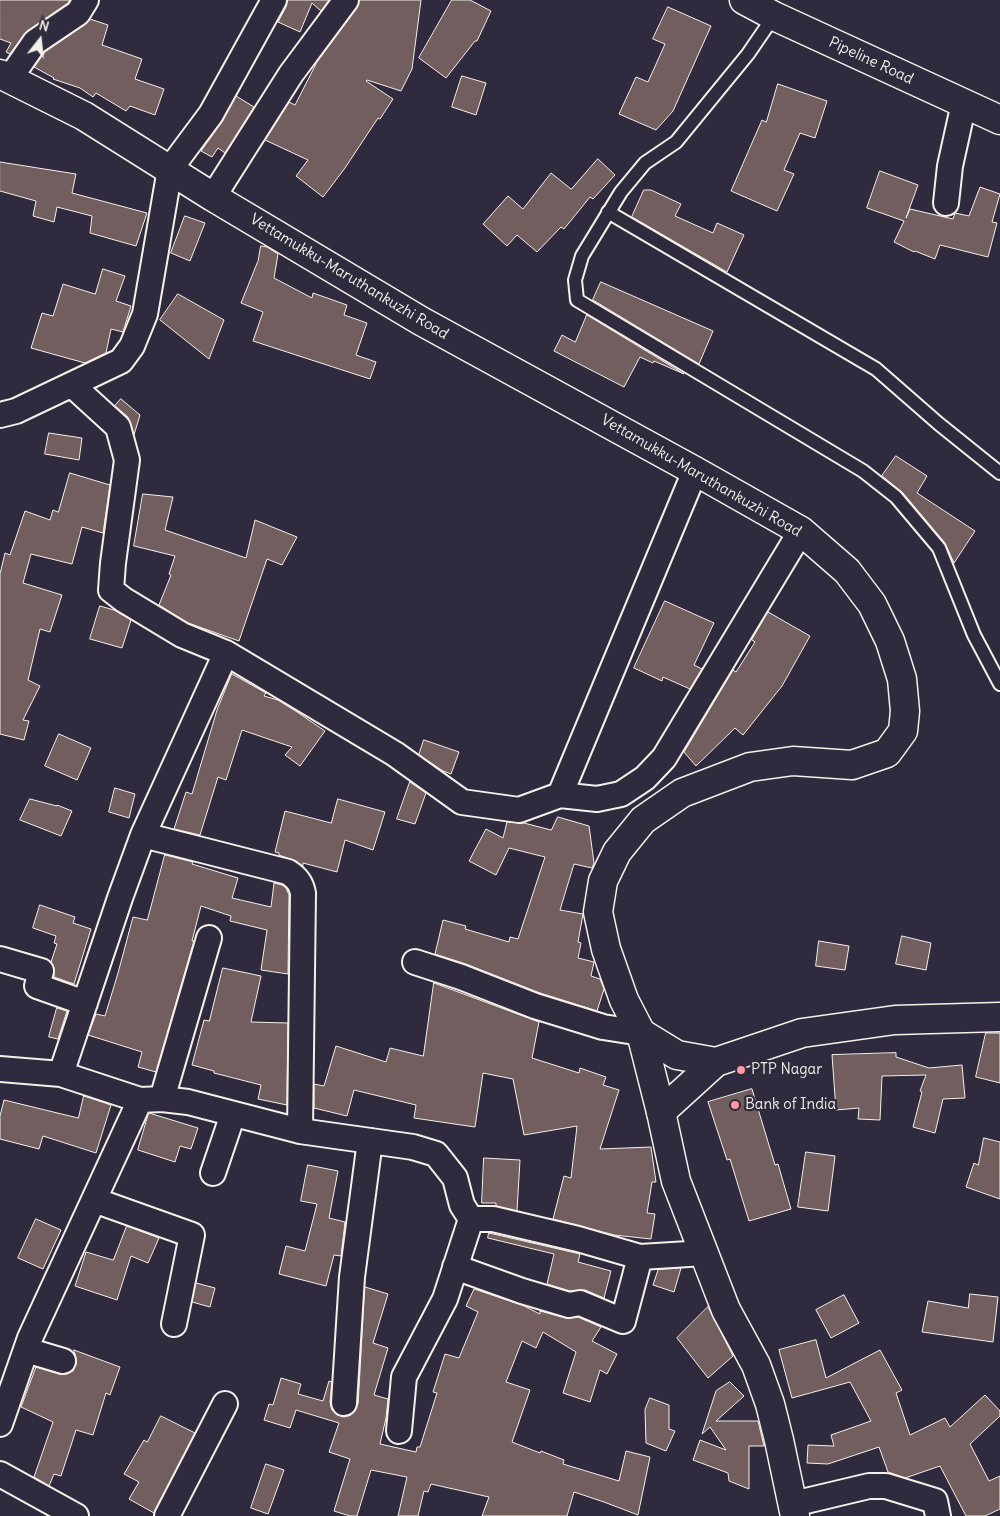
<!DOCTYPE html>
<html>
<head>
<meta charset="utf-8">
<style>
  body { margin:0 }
  #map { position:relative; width:1000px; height:1516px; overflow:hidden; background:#2f2a3d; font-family:Delius,sans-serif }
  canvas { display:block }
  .north { position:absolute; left:15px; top:15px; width:50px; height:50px; -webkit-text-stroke:4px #2f2a3d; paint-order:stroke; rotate:16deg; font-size:14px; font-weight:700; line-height:20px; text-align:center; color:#f4f1e8 }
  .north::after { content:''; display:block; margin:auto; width:18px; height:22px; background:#f4f1e8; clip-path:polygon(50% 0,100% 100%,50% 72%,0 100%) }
</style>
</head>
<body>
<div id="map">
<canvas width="1000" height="1516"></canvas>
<div class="north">N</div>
</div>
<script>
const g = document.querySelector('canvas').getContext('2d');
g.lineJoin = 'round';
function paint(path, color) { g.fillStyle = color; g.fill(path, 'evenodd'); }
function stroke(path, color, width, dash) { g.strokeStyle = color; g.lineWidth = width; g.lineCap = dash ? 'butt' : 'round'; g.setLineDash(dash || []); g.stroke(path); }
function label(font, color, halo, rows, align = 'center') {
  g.font = font + ' Delius,sans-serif'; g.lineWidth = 4.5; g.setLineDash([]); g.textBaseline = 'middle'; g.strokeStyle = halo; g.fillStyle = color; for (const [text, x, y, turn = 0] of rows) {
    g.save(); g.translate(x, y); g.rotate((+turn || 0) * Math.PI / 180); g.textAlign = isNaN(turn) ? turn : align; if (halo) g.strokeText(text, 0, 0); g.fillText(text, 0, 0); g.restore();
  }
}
const building = new Path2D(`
  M0 0H70L68 3 27 31 10 54 6 52 11 43 0 39Z
  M288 0H329L321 11 312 3 300 32 278 22 286 7Z
  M359 0H421L412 69 401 91 367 80 366 81 393 99 380 119 378 118 345 168 323 197 296 176 308 160 265 140 289 102 295 105 317 62 357 8Z
  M452 0H470L491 11 477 41H475L446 78 419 58Z
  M668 7 711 26 673 111 656 130 619 114 636 77 648 82 665 44 653 39Z
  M90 19 108 25 102 45 142 59 135 79 164 89 155 115 130 106 126 111 96 93 93 97 80 88 53 79 54 78 34 67 45 52 86 24Z
  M462 76 486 83 476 115 452 107Z
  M778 84 827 101 815 138 800 133 784 170 794 174 777 211 731 191 762 120 766 122Z
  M236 96 254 107 225 153 218 148 212 157 201 151 222 122Z
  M598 159 615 175 593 199 590 197 564 229 561 227 537 252 517 235 507 246 483 224 508 196 523 209 551 173 571 189Z
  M0 162 76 174 72 193 147 213 136 246 90 233 92 216 57 207 54 222 33 216 36 201 0 191Z
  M880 171 918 185 906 218 910 209 953 219 955 213 969 216 980 187 1000 194 992 222 997 223 988 257 940 245 935 259 915 251 914 252 894 242 904 221 867 208Z
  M644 190H651L681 204 675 216 713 233 717 223 744 235 727 272 632 217Z
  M185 216 205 223 190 261 171 253Z
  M261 246 267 247 278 254 274 278 312 298 313 293 347 305 344 315 367 323 356 355 376 362 370 379 253 341 263 312 241 303 258 261Z
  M103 269 125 276 116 301 131 306 123 332 111 329 106 353 85 363 31 348 42 313 53 316 63 284 95 294Z
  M601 282 713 331 699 364 593 300Z
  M178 294 224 320 209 359 160 320Z
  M587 315 684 374 654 361 653 363 640 357 624 387 554 351 562 335 575 342Z
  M121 399 140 415 134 435 128 417 115 406Z
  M49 433 82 438 79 460 45 454Z
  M896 456 927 476 917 493 975 531 954 563 945 543 902 492 882 476Z
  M70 473 110 485 103 533 82 527 72 564 31 554 23 583 62 595 50 632 40 629 28 680 40 686 23 720 29 721 24 740 0 734V574L5 553 10 555 25 511 50 520 53 510 58 512Z
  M143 494 173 497 165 530 246 558 255 520 297 537 282 565 267 559 239 641 188 623 159 605 171 575 169 574 175 556 134 546Z
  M665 601 714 623 694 665 702 669 690 689 663 677 662 681 634 668Z
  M100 606 114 610 131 620 122 648 90 639Z
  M768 612 810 636 782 686 743 735 735 728 696 766 684 752 733 670 736 672 755 642 752 640Z
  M232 674 266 693 264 696 278 700 297 712 325 731 300 766 285 755 292 747 242 730 226 780 218 777 200 835 174 829 186 792 192 794 217 710Z
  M59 734 91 748 77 780 45 766Z
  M424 740 459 752 451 774 443 771 419 755Z
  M410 782 426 793 415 824 397 819Z
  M115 788 135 794 129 818 109 812Z
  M30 799 57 806V805L72 811 61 836 20 820Z
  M338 799 385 812 373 850 345 840 337 872 303 863V866L296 861 279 855V853L275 852 285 811 331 823Z
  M558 817 589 826 594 863 592 868 574 864 560 910 583 914 578 942 581 943 578 958 594 962 591 976 600 979 604 989 597 1011 540 993 466 964 435 954 443 920 466 926 465 929 509 942 510 937 518 939 545 857 509 848 496 875 469 861 486 829 503 838 507 822 524 823 551 830Z
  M165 855 193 862 192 864 238 878 232 898 271 907 274 883 282 885 286 888 289 895 288 974 261 970 267 930 230 921 231 916 201 906 192 941H194L156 1072 138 1067 142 1052 88 1035 96 1014 105 1016 118 973 133 917 147 920Z
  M40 905 75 917 73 923 91 929 74 984 54 977V968L51 962 57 944 54 943 56 936 33 928Z
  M902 936 931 943 926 970 896 964Z
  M819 941 849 946 845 970 816 966Z
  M223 968 261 976 251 1022 288 1023 287 1105 258 1099 261 1085 214 1073V1071L192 1065 204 1020 209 1021Z
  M434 983 539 1022 532 1058 579 1073 580 1068 606 1077 603 1085 619 1090 600 1149 651 1147 656 1182H652L647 1213 655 1214 651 1239 614 1235 553 1219 564 1176 571 1178 577 1126 524 1135 513 1079 483 1073 475 1127 414 1118 416 1105 354 1090 347 1116 314 1108V1084L324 1086 336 1046 386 1062 390 1048 423 1056Z
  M57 1008 67 1011 58 1039 49 1037Z
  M986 1033H1000V1083L976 1077Z
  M896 1053V1057L929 1068 962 1065 965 1098 943 1099 935 1133 913 1127 922 1092 920 1091 926 1075 882 1076 880 1120 858 1119 859 1108 836 1110 832 1055Z
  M752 1089 775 1165 778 1164 791 1209 749 1221 730 1159 727 1160 708 1102Z
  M84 1096 111 1105 96 1153 43 1136 39 1149 0 1139V1116L4 1100 78 1118Z
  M149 1113 198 1128 191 1149 180 1146 175 1162 138 1150Z
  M984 1138 1000 1142V1199L966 1187 974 1163 978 1165Z
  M806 1152 835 1156 828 1211 798 1207Z
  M484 1158 520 1160 517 1211 496 1206V1203H482Z
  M308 1165 338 1171 329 1218 345 1222 341 1256 334 1255 326 1286 279 1274 286 1246 305 1251 317 1204 301 1201Z
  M36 1219 61 1230 43 1269 18 1258Z
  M127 1226 159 1238 148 1263 131 1256 117 1300 75 1286 86 1252 113 1260Z
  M489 1233 580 1254 578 1262 611 1271 604 1298 585 1290 570 1291 547 1284 554 1254 488 1238Z
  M681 1268 674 1292 653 1285 658 1270Z
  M196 1283 215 1288 210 1307 192 1302Z
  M365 1287 388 1294 373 1343 388 1348 374 1395 388 1399 386 1418 380 1444 416 1452 417 1447H420L437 1393 433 1392 445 1354 459 1358 478 1312 466 1306 474 1289 522 1305 540 1314V1311L566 1318 578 1317 601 1327 592 1341 617 1354 607 1374 600 1370 590 1402 563 1393 576 1352 543 1332 536 1348 522 1341 506 1382 530 1390 512 1442 540 1453 541 1451 564 1460 563 1464 619 1481 626 1451 650 1457 638 1515 604 1502 574 1492 567 1516H482L489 1497 431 1484 428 1492 424 1491 418 1516H398L407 1477 371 1470 357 1516H350L334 1511 350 1459 329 1452 339 1423 296 1410 290 1428 264 1420 269 1404 273 1405 281 1378 301 1384 298 1394 323 1401 329 1381 332 1382 330 1402 332 1410 337 1415 344 1417 351 1415 355 1411 358 1404Z
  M970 1294 998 1297 993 1342 922 1332 928 1301 968 1308Z
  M844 1295 859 1323 831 1338 816 1310Z
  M708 1307 733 1356 708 1378 677 1338Z
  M816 1340 826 1378 880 1350 902 1390 896 1393 910 1435 945 1418 950 1427 985 1395 1000 1411V1416L970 1444 989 1481 1000 1476V1509L985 1516H966L940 1466 905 1478 888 1472 879 1447 828 1464 807 1463 808 1445 834 1446 831 1435 871 1421 850 1382 792 1398 779 1350Z
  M74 1350 120 1367 110 1395 106 1393 93 1435 76 1430 61 1476 54 1474 49 1486 34 1477 53 1422 21 1407 36 1367 59 1374H67L73 1371 76 1364V1358Z
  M730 1382 744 1396 716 1421H758L764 1446H749V1489L729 1481 728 1473 693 1460 700 1440 726 1450 710 1427 702 1434 716 1391Z
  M650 1398 669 1405V1429L675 1431 666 1451 646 1443 645 1410Z
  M161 1416 195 1433 154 1513 129 1499 139 1482 124 1474 144 1440 147 1442Z
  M266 1464 284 1470 268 1514 251 1508Z`);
paint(building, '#725d5f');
stroke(building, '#f4f1e8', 1);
const service = new Path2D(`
  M774 16 748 54 676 142 645 163 621 192 582 256 575 280 577 300 863 471 896 497 939 548 974 635 1000 684
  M608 212 876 369 939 424 1000 473`);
const minor = new Path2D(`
  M10 78 35 42 78 13 86 0
  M213 197 291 74 346 0
  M946 203 950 166 964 103
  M72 385 118 427 127 460 113 563 111 590 124 600 182 635 226 653 395 754 462 802 519 810 560 795 597 799 621 794 645 778 664 758 801 531
  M0 415 16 411 121 361 132 346 145 314 170 169 211 114 274 0
  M560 795 695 471
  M143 835 288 872C297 878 301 883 303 893L300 1131
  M0 959 41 971 37 986 85 1003
  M415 962 461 977 535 1006 603 1027 641 1033
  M0 1069 61 1074 140 1100 162 1099 188 1102 300 1131 413 1147 436 1154 455 1178 462 1205 471 1219H493L578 1239 640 1257 705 1253
  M61 1074 120 898 143 835 226 653
  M162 1099 209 938
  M213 1173 233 1114
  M94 1200 192 1235 174 1324
  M455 1267 522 1291 569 1305 580 1303 623 1321 640 1257
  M26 1350 63 1361
  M344 1403 352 1277 370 1141
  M0 1424 30 1338 140 1100
  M399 1431 404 1377 445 1299 471 1219
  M0 1474 76 1516
  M793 1504 869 1486H886L935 1501 938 1516
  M167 1516 225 1404`);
const tertiary = new Path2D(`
  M641 1033 677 1055 716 1062
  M661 1112 716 1062 802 1033 895 1020 1000 1017`);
const secondary = new Path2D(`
  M744 0 774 16 1000 120
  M0 74 84 116 213 197 421 321 695 471 801 531 847 571 872 604 890 641 902 679 905 711 903 731 887 753 852 765 793 761 750 767 682 793 643 820 617 852 603 881 598 912 606 949 624 1000 641 1033 661 1112 676 1181 726 1310 756 1365 770 1404 779 1440 795 1516`);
stroke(service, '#f4f1e8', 16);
stroke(minor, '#f4f1e8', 28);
stroke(tertiary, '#f4f1e8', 31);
stroke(secondary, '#f4f1e8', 31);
stroke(service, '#2f2a3d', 12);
stroke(minor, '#2f2a3d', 24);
stroke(tertiary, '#2f2a3d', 28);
stroke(secondary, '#2f2a3d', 28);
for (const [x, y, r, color] of [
  [741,1070,5,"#ff9aa2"],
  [735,1105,5,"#ff9aa2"]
]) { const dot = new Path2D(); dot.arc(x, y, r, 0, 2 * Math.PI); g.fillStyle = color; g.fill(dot); stroke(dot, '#2f2a3d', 2); }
label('15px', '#f4f1e8', '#2f2a3d', [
  ["Pipeline Road",871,61,25],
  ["Vettamukku-Maruthankuzhi Road",349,277,31],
  ["Vettamukku-Maruthankuzhi Road",701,476,30]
]);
label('15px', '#f4f1e8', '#2f2a3d', [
  ["PTP Nagar",751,1070],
  ["Bank of India",745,1105]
], 'left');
</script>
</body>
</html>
